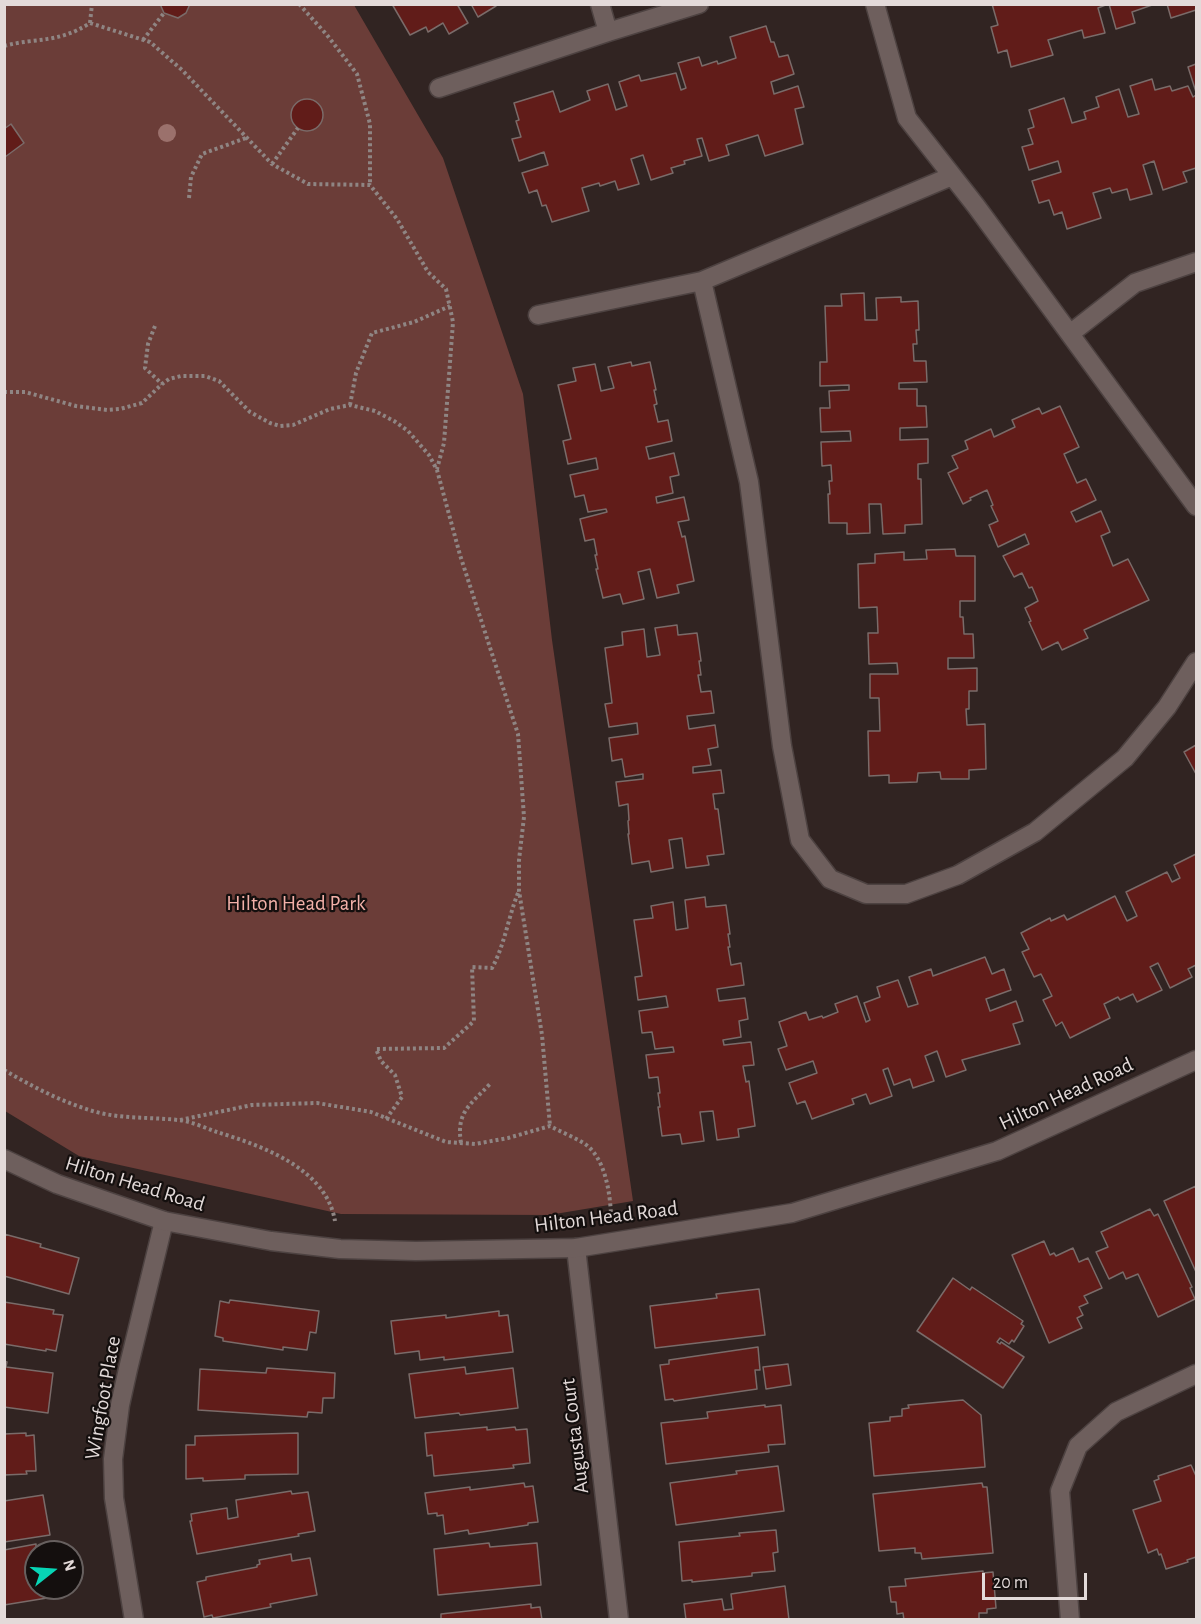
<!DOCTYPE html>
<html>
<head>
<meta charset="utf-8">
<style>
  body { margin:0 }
  #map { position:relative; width:1201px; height:1624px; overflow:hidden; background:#312422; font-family:"Alegreya Sans",sans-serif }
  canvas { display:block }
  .frame { position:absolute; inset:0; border:6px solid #e3dad9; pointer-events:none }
  .north { position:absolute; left:24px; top:1540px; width:60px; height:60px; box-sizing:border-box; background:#140f0e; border:2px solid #67605f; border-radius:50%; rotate:73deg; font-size:16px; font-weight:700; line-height:24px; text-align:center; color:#e3dad9 }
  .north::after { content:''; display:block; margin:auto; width:21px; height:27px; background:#07d5b5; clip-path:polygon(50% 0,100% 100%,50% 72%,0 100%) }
  .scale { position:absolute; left:982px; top:1573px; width:105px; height:27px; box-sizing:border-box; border:3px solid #e3dad9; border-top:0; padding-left:8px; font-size:18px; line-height:21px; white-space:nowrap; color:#e3dad9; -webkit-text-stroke:4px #140f0e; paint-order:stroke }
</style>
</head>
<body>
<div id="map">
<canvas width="1201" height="1624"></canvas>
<div class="frame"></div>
<div class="north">N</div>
<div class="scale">20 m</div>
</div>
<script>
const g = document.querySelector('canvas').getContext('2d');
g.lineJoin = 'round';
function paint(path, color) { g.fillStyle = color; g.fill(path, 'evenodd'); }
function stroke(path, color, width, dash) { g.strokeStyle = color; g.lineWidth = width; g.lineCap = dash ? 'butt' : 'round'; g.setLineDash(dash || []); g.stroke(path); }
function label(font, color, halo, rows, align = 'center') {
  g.font = font + ' "Alegreya Sans",sans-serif'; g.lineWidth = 4.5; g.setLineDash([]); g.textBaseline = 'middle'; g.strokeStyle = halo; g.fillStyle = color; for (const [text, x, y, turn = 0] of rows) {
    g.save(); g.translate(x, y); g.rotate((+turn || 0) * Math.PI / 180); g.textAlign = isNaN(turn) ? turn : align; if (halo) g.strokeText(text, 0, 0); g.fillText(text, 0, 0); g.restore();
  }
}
paint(new Path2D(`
  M4 5H354L443 158 523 394 552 640 633 1201 549 1215 341 1214 79 1156 5 1111Z`), '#6b3d38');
const building = new Path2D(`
  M160 4H190L186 13 178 18 164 13Z
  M392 4H457L468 23 449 34 443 23 428 32 426 27 410 35Z
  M471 4H495L496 6 478 17Z
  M992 4H1108L1098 8 1105 33 1084 38 1082 30 1048 40 1053 55 1011 67 1007 50 998 53 991 27 998 25Z
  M1109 4H1155L1132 12 1135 23 1116 29Z
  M1167 4H1196V10L1171 18Z
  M766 26 771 42H774L779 57 788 55 794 74 771 82 774 94 798 86 804 107 795 109 803 144 765 156 758 135 726 145 729 155 709 161 702 138 697 139 702 156 684 161 685 164 671 168 673 173 651 180 643 155 631 159 639 184 618 190 615 181 600 186 599 183 582 188 589 211 552 222 546 205 542 206 537 190 529 193 522 173 548 165 544 152 519 161 512 139 521 137 516 121 519 120 514 103 553 91 560 112 590 100 587 91 608 84 616 110 627 106 619 82 639 75 641 81 676 73 681 90 686 88 678 63 699 57 702 66 717 61 718 64 736 58 730 37Z
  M1196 64V92L1188 67Z
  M1152 79 1155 90 1170 86 1172 91 1188 86 1193 97 1196 95V168L1183 172 1187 182 1163 190 1154 161 1143 165 1152 194 1130 200 1127 189 1112 193 1110 188 1093 193 1101 218 1067 229 1062 212 1054 215 1049 200 1039 203 1032 181 1061 172 1058 161 1029 170 1022 147 1033 144 1028 129 1034 127 1029 110 1064 98 1072 123 1086 119 1084 112 1099 107 1096 97 1119 89 1128 117 1139 114 1130 86Z
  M291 115a16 16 0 1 1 32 0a16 16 0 1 1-32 0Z
  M11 124 24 143 5 157 4 129Z
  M864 293 865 320H877L876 298 901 297V302L918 301 919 330H916L917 344H913L914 361H926L927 382 899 383V389H917V406H926L927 427 900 428V440L928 439V463L918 464V479H921L922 524 905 525V533L883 534 881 504H869L870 533 847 534V523H829L828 494H830L829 481H832L831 465 822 466 821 442 851 441 850 431 821 432 820 408H830L829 391 849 390V385L820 386V362H827L825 306H842L841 294Z
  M631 362 632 366 650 362 656 390H654L657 404 654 405 658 422 668 420 672 441 646 447 649 459 674 453 679 475 670 477 673 493 656 497 657 503 684 497 689 520 678 522 682 537 685 536 694 581 677 585 679 593 657 598 650 569 638 572 644 599 623 604 620 594 603 598 596 569H598L595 555H597L594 539 585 541 580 519 607 512 606 509 588 512 584 495 575 497 570 475 598 469 596 458 568 464 563 441 571 439 558 385 576 381 573 368 595 364 601 391 614 388 608 367Z
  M1060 406 1079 447 1064 454 1077 483 1086 479 1096 500 1071 512 1076 522 1101 511 1110 532 1101 536 1113 566 1128 559 1149 600 1084 630 1088 638 1062 650 1058 642 1042 650 1029 622 1031 621 1025 608 1038 601 1032 587 1029 588 1022 573 1014 577 1003 556 1029 544 1025 534 998 547 989 525 998 521 991 506 993 505 987 490 970 498 971 500 963 504 948 473 958 468 952 456 968 449 965 441 991 429 994 437 1015 427 1012 420 1039 408 1042 414Z
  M955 549 956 556H975V601H960V617H963L964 634H973L974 658H948V669L977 668V691H969V709H966L967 725 985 724 986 769 969 770V779H941L940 772 918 773 917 782 889 783V775L869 776 868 731H880L879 698H870V674H898L897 663 869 664 868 633H878L877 607 859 608 858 564 875 563V554L904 552V560L927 559 926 550Z
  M677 625 678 635 697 633 701 661H699L701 675H698L701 692 711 691 714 713 687 716 689 729 715 725 718 747 708 749 711 765 693 767V773L721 770 724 793 713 794 715 809H718L724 854 707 856 709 865 686 868 682 838 669 840 673 868 651 872 649 861 632 864 628 834H629L628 821 629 820 628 804 619 806 616 782 643 779V774L625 777 622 759 612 761 609 738 638 734 637 723 609 727 605 704 612 703 605 648 623 645 622 632 644 629 647 657 660 655 655 628Z
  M1196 745V774L1184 752Z
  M1196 854V965L1188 969 1192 977 1170 988 1158 963 1150 967 1162 990 1137 1002 1133 994 1120 1000 1118 997 1104 1004 1110 1018 1070 1038 1062 1022 1056 1026 1043 1000 1052 996 1041 974 1034 977 1022 952 1029 949 1021 933 1050 918 1051 921 1064 915 1067 920 1115 896 1127 921 1137 916 1126 892 1167 872 1172 882 1180 878 1174 865Z
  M705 897 706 907 726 905 730 934H728L730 947H728L731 965 741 963 744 985 717 989 719 1001 745 998 748 1019 739 1021 741 1037 723 1040 724 1045 751 1042 754 1065 743 1066 746 1082 749 1081 755 1126 738 1129 739 1137 717 1140 713 1111 700 1112 704 1141 682 1144 680 1134 662 1136 658 1107H660L658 1093H660L658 1077 649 1078 646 1055 674 1052 673 1047 655 1049 652 1032 642 1033 639 1011 668 1007 666 996 638 1000 635 977 642 976 634 920 653 918 651 906 673 902 676 930 688 928 685 900Z
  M985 957 992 974 1004 969 1011 990 986 999 990 1011 1016 1001 1023 1021 1013 1024 1020 1044 962 1060 966 1070 946 1077 937 1051 925 1056 934 1081 913 1088 910 1079 894 1085 888 1068 883 1070 892 1096 870 1104 866 1094 852 1099 854 1104 812 1119 805 1101 797 1104 789 1083 817 1073 813 1061 786 1070 778 1049 787 1046 779 1022 806 1012 809 1020 822 1016 823 1018 838 1012 835 1004 857 996 866 1022 870 1020 864 1003 880 997 877 987 898 980 908 1007 918 1004 909 977 931 969 933 976Z
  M1196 1186V1272L1164 1201Z
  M1150 1209 1154 1216 1158 1214 1192 1287 1190 1288 1195 1299 1158 1317 1138 1274 1126 1279 1123 1272 1109 1279 1096 1252 1108 1247 1101 1232Z
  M4 1234 41 1244 40 1247 79 1258 69 1294 4 1276Z
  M1044 1241 1050 1255 1054 1253 1056 1256 1073 1248 1079 1262 1088 1258 1102 1288 1084 1296 1088 1303 1079 1307 1083 1315 1077 1318 1082 1328 1049 1343 1012 1255Z
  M953 1278 970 1290 972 1287 1023 1321 1021 1324 1024 1326 1014 1342 1012 1340 1009 1344 1000 1338 997 1342 1000 1344 1001 1342 1024 1357 1003 1388 917 1331Z
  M759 1289 765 1335 655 1348 650 1306 717 1298 716 1294Z
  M230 1300 319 1311 316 1333 310 1332 307 1350 283 1347V1350L223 1341V1338L215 1336 220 1301 229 1303Z
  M4 1302 54 1310 53 1314 63 1315 56 1351 46 1349V1351L4 1344Z
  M499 1311V1316L508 1315 513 1352 444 1360V1357L420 1360 419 1351 395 1354 391 1321 446 1315V1318Z
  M758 1347 760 1370H755L757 1389 674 1401 673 1399 665 1400 660 1365 669 1364V1360Z
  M4 1361 7 1362 6 1367 53 1373 48 1413 4 1407Z
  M788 1364 791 1385 766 1389 763 1367Z
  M465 1367 466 1374 513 1368 518 1408 460 1415 459 1413 415 1418 409 1374Z
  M267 1368 335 1373 334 1398H323L322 1413 308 1412 307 1417 198 1410 200 1369 266 1373Z
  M963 1400 981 1415 985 1467 874 1476 869 1423 890 1421V1417L902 1416V1409L909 1408 908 1405Z
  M765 1405V1407L781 1405 785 1444 768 1445 769 1452 666 1464 661 1423 708 1418 707 1412Z
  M487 1427V1430L515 1427 516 1430 527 1429 530 1463 513 1465 514 1468 434 1476 432 1455 427 1456 425 1433Z
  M26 1433V1436L34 1435 36 1471H26L27 1474 4 1475V1434Z
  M298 1433V1474L245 1475V1479L203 1481V1478L186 1479V1445H195V1436Z
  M1191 1465 1196 1476V1557L1187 1560 1188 1562 1166 1569 1161 1554 1159 1555 1157 1549 1148 1553 1133 1510 1161 1501 1154 1481 1159 1479 1158 1476Z
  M778 1466 784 1511 676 1525 670 1483 737 1474 736 1471Z
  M524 1483 525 1487 533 1486 538 1522 528 1523V1525L469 1534 468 1530 445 1534 443 1515 437 1516V1513L428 1514 425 1493 470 1487V1490Z
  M982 1483 983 1487H987L993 1553 922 1559 921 1553H915V1548L879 1551 873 1494Z
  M291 1491 292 1494 308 1492 315 1531 298 1534 299 1536 197 1554 190 1521H192L191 1514 227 1508 228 1519 238 1517 236 1500Z
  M43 1495 50 1535 4 1542V1501Z
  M776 1530 778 1552 773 1553 775 1571 752 1573V1576L692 1582V1580L682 1581 679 1542 740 1536 739 1533Z
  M489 1543 490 1547 537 1543 541 1585 438 1595 434 1549Z
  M36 1544V1588H54L55 1593 47 1595V1598L4 1605V1550Z
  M291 1554 292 1561 310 1558 317 1595 270 1604 271 1607 213 1618 212 1615 204 1617 197 1582 206 1580V1577L257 1567V1565L260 1564 259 1560Z
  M983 1571V1573L993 1572 996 1608 987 1609V1613H979V1620H904L903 1613 897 1614 896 1602H891L889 1587 906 1586 905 1579Z
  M785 1586 789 1620H686L684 1604 722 1599 724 1610 733 1609 731 1594Z
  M531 1604V1608L540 1607 542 1620H441V1614Z`);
paint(building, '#611c19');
stroke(building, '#7a6b69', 1.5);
const minor = new Path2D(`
  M600 4 608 32
  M875 4 907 118 976 206 1196 506
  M439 88 608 32 699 4
  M702 281 749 482 782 746 800 840 830 879 866 894H906L958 875 1035 832 1125 758 1167 707 1196 662
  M538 315 702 281 952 176
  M1071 333 1135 283 1196 262
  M576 1248 619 1620
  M134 1620 114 1498 113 1459 120 1405 128 1369 164 1221`);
const tertiary = new Path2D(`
  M4 1159 57 1184 164 1221 271 1241 340 1249 416 1251 576 1248 792 1213 997 1151 1196 1060
  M1070 1620 1060 1491 1078 1446 1116 1412 1196 1374`);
stroke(minor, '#4d4241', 21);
stroke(tertiary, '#4d4241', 21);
stroke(new Path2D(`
  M299 4 327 35 357 74 370 124V185
  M90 23 92 4
  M143 40 164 13
  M4 46C38 37 57 44 90 23L150 42 182 70 272 164 308 184 370 185 397 219 428 272 446 289 453 322 444 443 437 469
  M272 164 298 128
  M189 198 191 177 202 154 246 138
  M155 326 148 344 145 368 162 384
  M4 392H25L76 406 107 410 120 409 142 403 162 384 169 379 181 376H205L219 381 250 412 270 423 280 426 293 425 330 409 350 405 375 411 394 421 408 431 429 455 437 470 460 555 518 734 524 817 519 860V891L542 1035 550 1126
  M350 405 356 373 372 333 414 322 450 306
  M4 1070C33 1087 64 1103 96 1112 123 1119 150 1117 178 1120 191 1121 205 1128 217 1132 262 1146 326 1168 335 1221
  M386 1119 402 1097 395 1075 381 1061 376 1049 444 1048 474 1021 472 967 492 968C505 944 508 918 518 893
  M180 1120 252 1105 317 1103 371 1112 446 1142 475 1144 508 1138 550 1126C561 1132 574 1137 585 1144 605 1158 610 1192 611 1215
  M461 1143C456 1112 470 1105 490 1084`), '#8f8583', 4, [3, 3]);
stroke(minor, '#6e5f5d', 18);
stroke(tertiary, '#6e5f5d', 18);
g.fillStyle = '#9b716c';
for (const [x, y] of [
  [167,133]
]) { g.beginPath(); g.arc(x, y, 9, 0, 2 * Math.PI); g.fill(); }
label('21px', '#f2b0a8', '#140f0e', [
  ["Hilton Head Park",296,904]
]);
label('21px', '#e3dad9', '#140f0e', [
  ["Hilton Head Road",1066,1094,-25],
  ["Hilton Head Road",135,1184,17],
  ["Hilton Head Road",606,1217,-7],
  ["Wingfoot Place",103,1398,-80],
  ["Augusta Court",575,1436,-97]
]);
</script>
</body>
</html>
